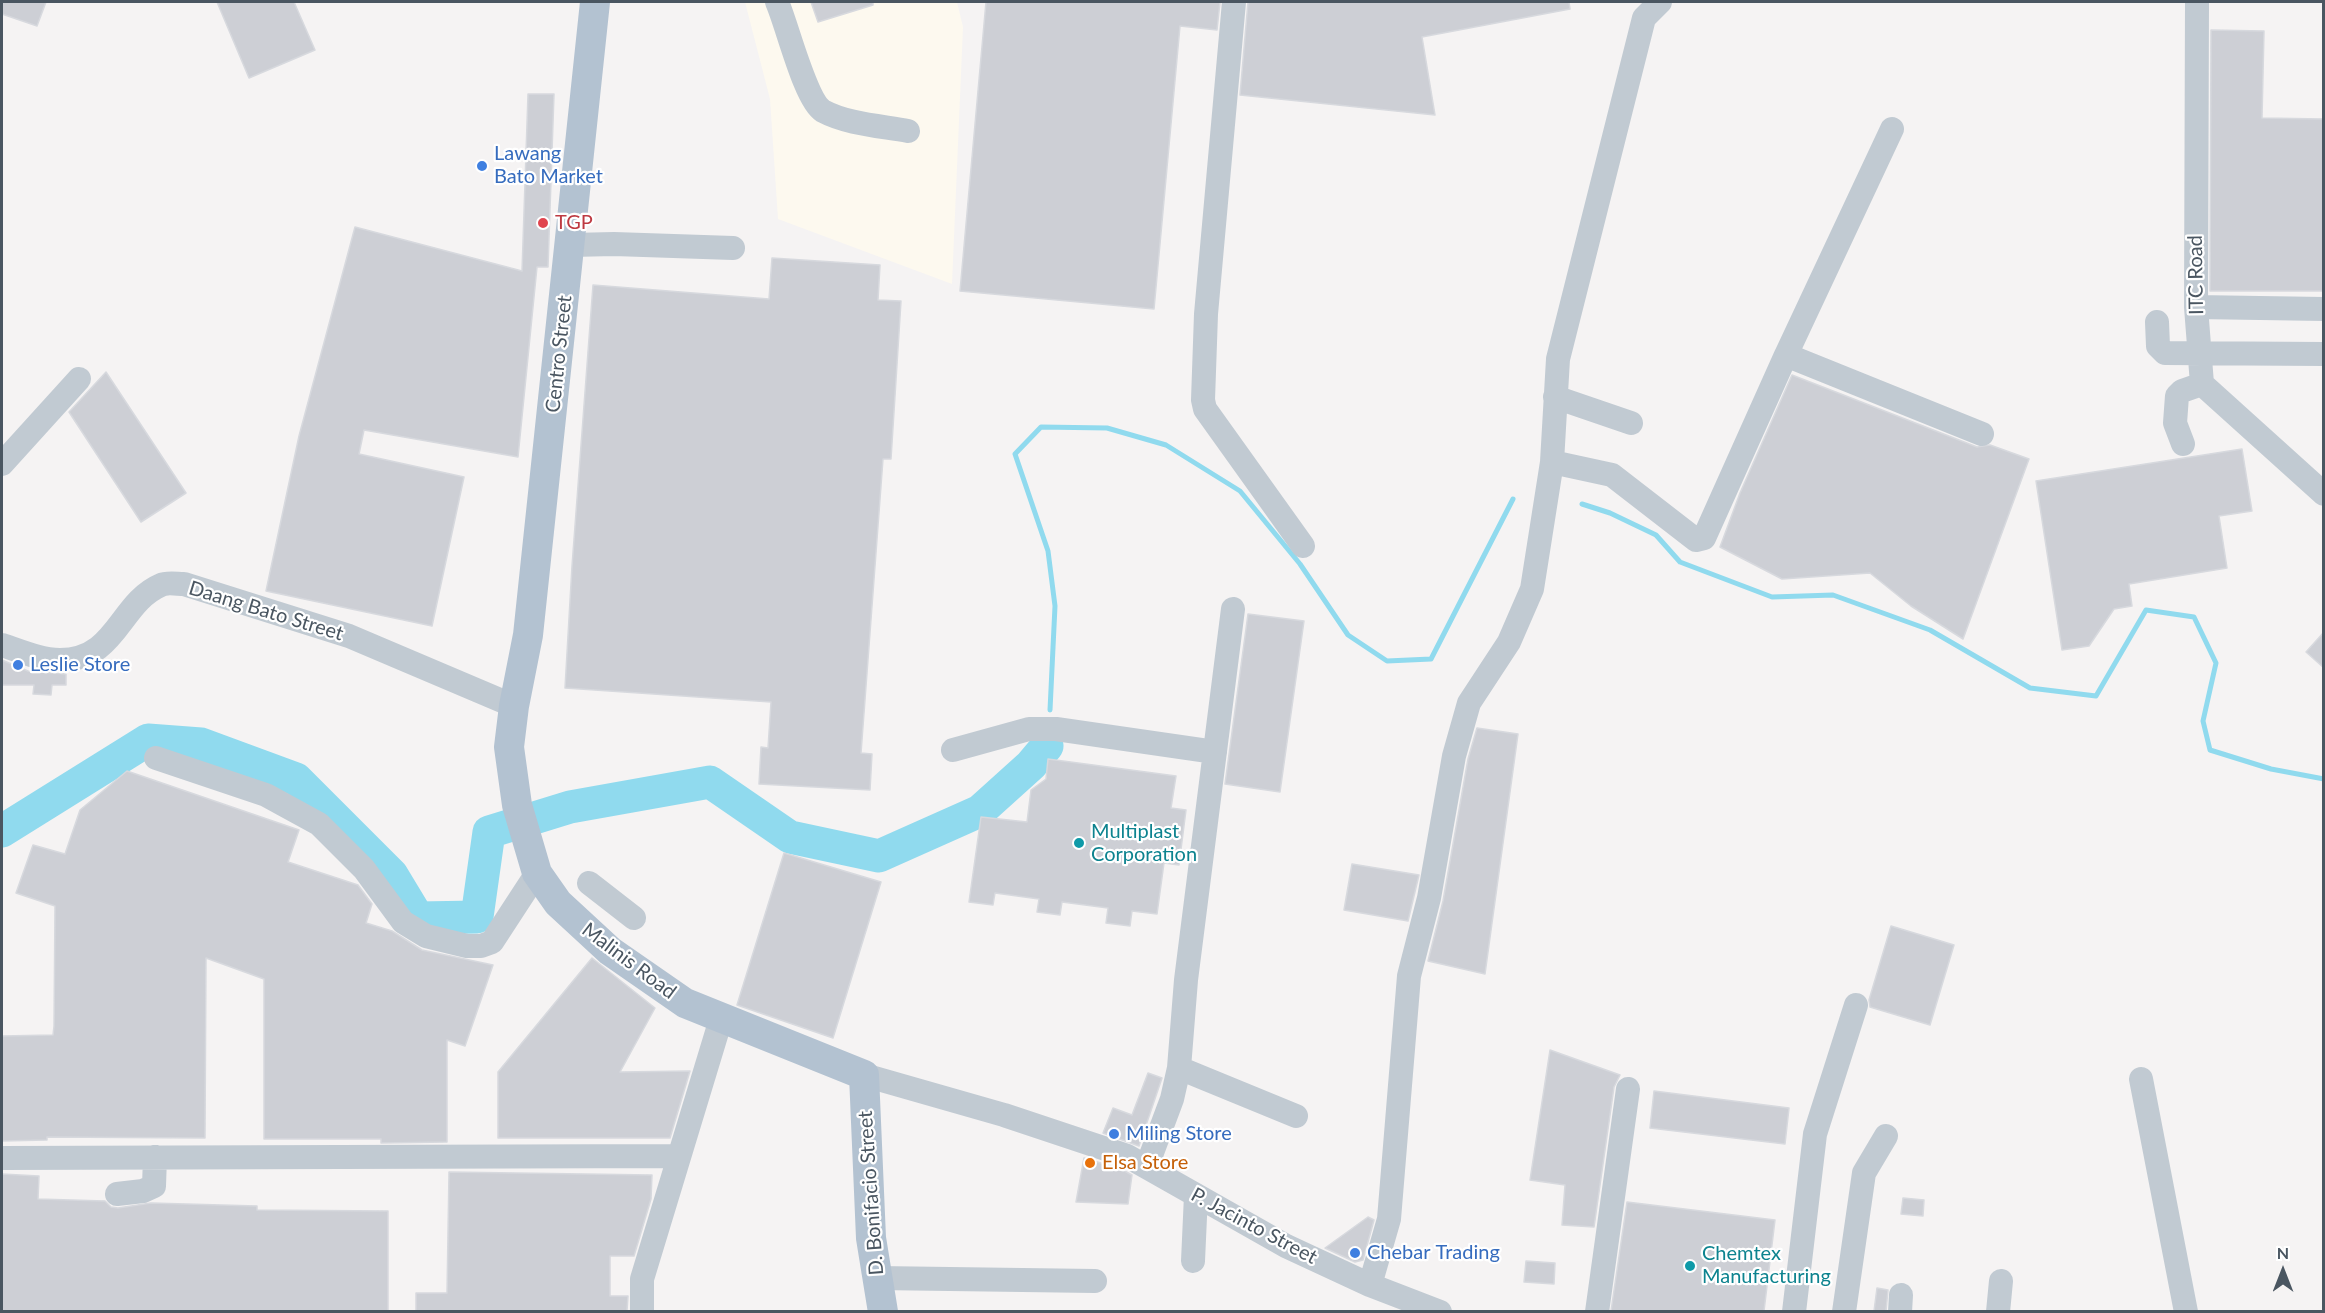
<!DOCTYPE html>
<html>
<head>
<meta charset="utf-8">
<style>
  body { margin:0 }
  #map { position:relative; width:2325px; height:1313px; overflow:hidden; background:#f5f3f3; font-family:Lato,sans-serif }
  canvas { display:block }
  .frame { position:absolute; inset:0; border:3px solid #4a5661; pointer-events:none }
  .north { position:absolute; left:2253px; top:1241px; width:60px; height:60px; -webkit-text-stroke:4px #fff; paint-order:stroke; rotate:0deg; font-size:16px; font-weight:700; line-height:24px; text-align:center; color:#4a5661 }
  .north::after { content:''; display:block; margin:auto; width:21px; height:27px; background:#4a5661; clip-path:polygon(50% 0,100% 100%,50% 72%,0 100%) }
</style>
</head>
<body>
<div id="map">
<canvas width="2325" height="1313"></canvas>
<div class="frame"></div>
<div class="north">N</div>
</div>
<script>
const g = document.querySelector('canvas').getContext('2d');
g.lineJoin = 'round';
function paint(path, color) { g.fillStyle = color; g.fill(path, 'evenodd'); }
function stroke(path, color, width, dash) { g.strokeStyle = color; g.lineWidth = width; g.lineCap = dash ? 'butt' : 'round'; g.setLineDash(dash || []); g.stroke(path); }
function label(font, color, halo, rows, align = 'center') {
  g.font = font + ' Lato,sans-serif'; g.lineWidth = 4.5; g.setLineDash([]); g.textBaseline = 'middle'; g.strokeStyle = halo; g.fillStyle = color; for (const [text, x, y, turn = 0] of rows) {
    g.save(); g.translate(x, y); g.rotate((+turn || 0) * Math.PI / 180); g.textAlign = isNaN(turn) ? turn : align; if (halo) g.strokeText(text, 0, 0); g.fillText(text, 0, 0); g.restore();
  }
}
paint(new Path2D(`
  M745 2H957L963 27 952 284 778 219 770 99Z`), '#fdf9ef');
stroke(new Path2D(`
  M1582 504 1610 513 1656 535 1680 562 1772 597 1833 595 1930 630 2030 688 2096 696 2146 610 2194 617 2216 663 2203 721 2210 750 2271 769 2324 779
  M1050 710 1055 606 1048 551 1015 454 1041 427 1107 428 1166 445 1240 491 1300 564 1348 635 1387 661 1431 659 1513 499`), '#90daee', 5);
stroke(new Path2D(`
  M2 831 148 740 201 744 296 779 392 875 418 918 477 917 489 832 570 807 710 782 790 837 879 856 980 811 1031 765 1047 746`), '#90daee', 33);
const building = new Path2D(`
  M2 2H46L37 26 2 14Z
  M217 2H294L315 50 249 78Z
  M811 2H873V5L818 22Z
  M986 2H1220L1217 30 1180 26 1154 309 960 291Z
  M1248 2H1569L1570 9 1422 37 1435 115 1240 95Z
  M2211 30 2264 31 2262 118 2324 119V291H2210Z
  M528 94H554L548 267H537L518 457 364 430 359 454 464 477 432 626 266 591 299 436 355 227 522 271Z
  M772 258 880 265 878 300 901 301 891 459H883L861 753 872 754 870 790 759 784 761 747 768 748 771 702 565 688 572 566 593 285 769 299Z
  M106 372 186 493 141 522 69 412Z
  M1792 375 1977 447 1990 445 2029 459 1963 639 1911 606 1870 573 1782 579 1720 547 1740 493Z
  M2242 449 2252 511 2219 516 2227 568 2129 584 2132 606 2114 609 2089 646 2062 650 2036 481Z
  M1248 614 1304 621 1280 792 1225 784Z
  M2324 632V668L2306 652Z
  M2 660 28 671 66 674V685H52L51 695 33 694 34 685H2Z
  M1477 728 1518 734 1485 974 1428 961 1443 901 1468 759Z
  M1048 759 1176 776 1171 808 1186 810 1179 865 1164 863 1157 914 1132 911 1130 926 1106 923 1108 908 1062 902 1060 915 1037 912 1039 899 995 893 993 905 969 902 981 817 1027 822 1031 790 1046 779Z
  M127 771 299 830 288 862 358 885 372 904 366 923 392 931 422 950 493 965 465 1046 447 1040V1142L381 1143V1139H264V979L206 958 205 1138 47 1137V1140L2 1141V1036L53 1035 54 1026 55 906 16 893 33 845 65 854 80 810Z
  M784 853 881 882 833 1038 737 1005Z
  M1352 864 1419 875 1408 921 1344 910Z
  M1891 926 1954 945 1930 1025 1870 1007 1869 1000Z
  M592 958 655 1008 620 1072 690 1071 670 1138H498V1072Z
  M1550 1050 1620 1075 1614 1087 1594 1227 1562 1225 1565 1185 1530 1180Z
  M1148 1073 1162 1078 1139 1146 1103 1133 1113 1108 1132 1115Z
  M1654 1091 1789 1108 1785 1144 1650 1128Z
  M1084 1158 1121 1169 1132 1175 1128 1204 1076 1202Z
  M449 1172 652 1175 651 1199 634 1256H610V1296H628L627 1311H416V1293H447Z
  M2 1174 39 1176 38 1199 105 1201 111 1207 118 1208 151 1203 257 1206V1210L388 1211V1311H2Z
  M1903 1198 1924 1200 1923 1216 1901 1214Z
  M1627 1202 1775 1220 1764 1311H1611Z
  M1368 1217 1374 1220 1363 1260 1355 1262 1325 1248Z
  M1526 1261 1555 1263 1554 1284 1524 1282Z
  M1877 1288 1888 1290 1886 1311H1874Z`);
paint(building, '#cdcfd5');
stroke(building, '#d7d9de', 1.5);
stroke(new Path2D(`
  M777 2C787 24 805 100 823 111 847 124 881 126 908 131
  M1234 2 1206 314 1203 400 1205 409 1303 546
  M2197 2 2196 307 2202 384 2324 494
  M571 245 614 244 733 248
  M2196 307 2324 309
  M2157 322 2158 346 2165 353 2324 354
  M1786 355 1892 129
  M1555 397 1631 423
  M2183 444 2175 423 2177 396 2182 391 2202 384
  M1552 462 1558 359 1644 18 1660 2
  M2 464 79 379
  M2 645C20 651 41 660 60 660 117 660 119 603 161 585 167 582 177 584 184 584L349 636 514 706
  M953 750 1029 729H1056L1215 752
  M156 758 266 795 319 824 364 869 403 922 426 936 467 946H481L492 942 537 873
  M589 883 634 918
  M1179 1068 1296 1116
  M864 1075 1004 1115 1127 1156 1286 1246 1370 1285 1440 1312
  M2141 1079 2186 1312
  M2 1158 679 1156
  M1147 1166 1172 1099 1179 1068 1186 980 1233 609
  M117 1194 143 1191 154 1186 155 1157
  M1193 1261 1196 1195
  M877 1278 1095 1281
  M1370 1285 1389 1219 1409 976 1429 898 1454 756 1469 703 1509 642 1532 589 1552 462 1612 475 1696 540 1704 538 1786 355 1982 434
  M642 1312V1279L721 1019
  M1597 1312 1628 1089
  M1794 1312 1815 1134 1856 1005
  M1844 1312 1864 1173 1886 1136
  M1900 1312 1901 1295
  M1998 1312 2001 1281`), '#c1cad2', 24);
stroke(new Path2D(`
  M595 2 528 635 514 706 509 747 517 805 537 873 558 903 610 951 685 1003 864 1075 871 1238 883 1312`), '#b3c2d1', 30);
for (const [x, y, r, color] of [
  [482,166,6,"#3f7fe0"],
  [543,223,6,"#e0444e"],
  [18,665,6,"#3f7fe0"],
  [1079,843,6,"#0f9aa8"],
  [1114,1134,6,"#3f7fe0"],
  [1090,1163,6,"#e8710a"],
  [1355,1253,6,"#3f7fe0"],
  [1690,1266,6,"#0f9aa8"]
]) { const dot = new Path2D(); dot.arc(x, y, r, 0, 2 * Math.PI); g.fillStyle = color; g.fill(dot); stroke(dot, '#fff', 2); }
label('20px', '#366cbe', '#fff', [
  ["Lawang",494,154],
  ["Bato Market",494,177],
  ["Leslie Store",30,665],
  ["Miling Store",1126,1134],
  ["Chebar Trading",1367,1253]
], 'left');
label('20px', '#be3a42', '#fff', [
  ["TGP",555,223]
], 'left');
label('20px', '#4a5661', '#fff', [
  ["ITC Road",2196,275,-91],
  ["Centro Street",559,354,-84],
  ["Daang Bato Street",266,611,17],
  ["Malinis Road",629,961,37],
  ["D. Bonifacio Street",871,1193,-94],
  ["P. Jacinto Street",1254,1226,28]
]);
label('20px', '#0d838f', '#fff', [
  ["Multiplast",1091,832],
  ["Corporation",1091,855],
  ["Chemtex",1702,1254],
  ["Manufacturing",1702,1277]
], 'left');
label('20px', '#c56008', '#fff', [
  ["Elsa Store",1102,1163]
], 'left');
</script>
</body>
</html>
